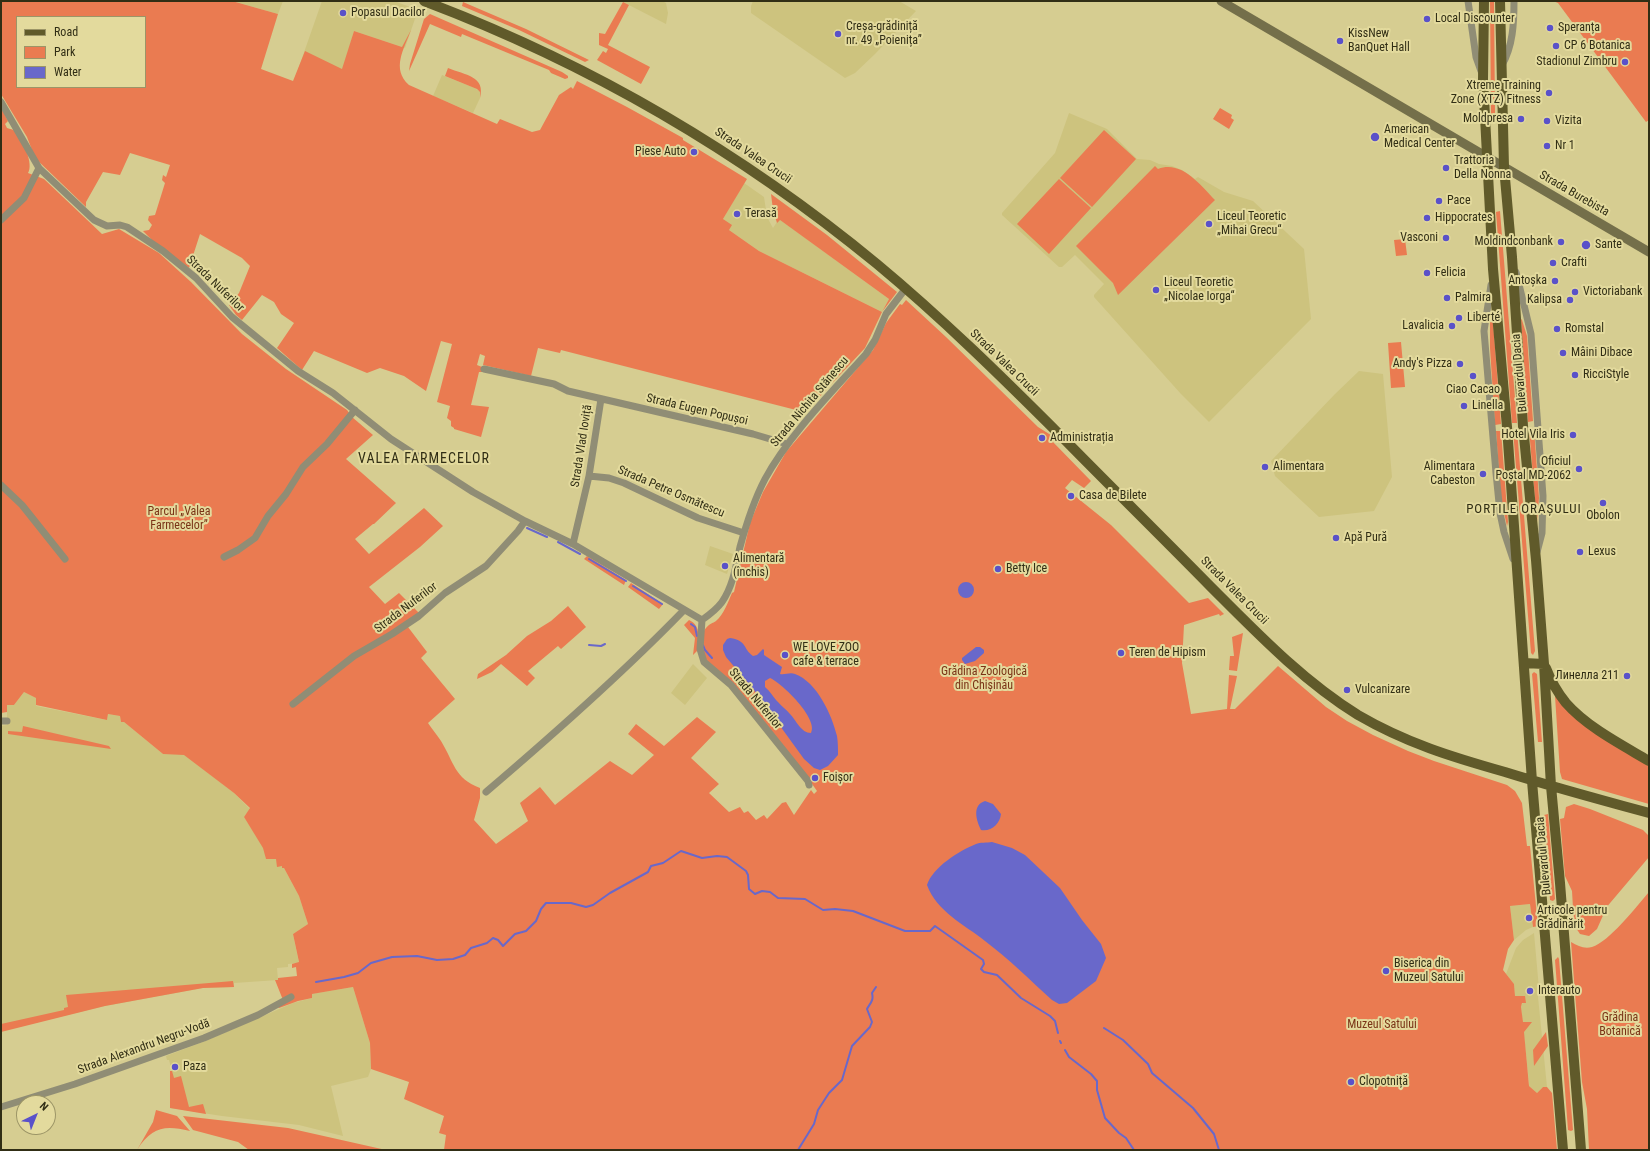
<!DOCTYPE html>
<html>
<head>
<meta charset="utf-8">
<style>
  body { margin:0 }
  #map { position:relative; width:1650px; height:1151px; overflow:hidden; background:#d6cd91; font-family:"Roboto Condensed",sans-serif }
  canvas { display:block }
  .frame { position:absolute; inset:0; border:2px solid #312e15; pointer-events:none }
  .legend { position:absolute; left:16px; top:16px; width:130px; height:72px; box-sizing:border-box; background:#e3da9d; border:1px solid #9c9567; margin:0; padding:5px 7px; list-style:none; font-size:12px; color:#312e15 }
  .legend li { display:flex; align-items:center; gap:8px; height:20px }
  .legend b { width:20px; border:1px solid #9c9567 }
  .north { position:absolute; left:16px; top:1095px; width:40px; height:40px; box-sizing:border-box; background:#e3da9d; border:1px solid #9c9567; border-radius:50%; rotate:43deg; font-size:11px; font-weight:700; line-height:16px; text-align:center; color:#312e15 }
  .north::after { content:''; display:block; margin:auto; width:14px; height:18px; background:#5a51c9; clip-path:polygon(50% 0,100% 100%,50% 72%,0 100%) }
</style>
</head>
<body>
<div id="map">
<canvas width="1650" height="1151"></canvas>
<div class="frame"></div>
<ul class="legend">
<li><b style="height:5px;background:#605a2a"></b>Road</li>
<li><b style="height:11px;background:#ea7b51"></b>Park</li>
<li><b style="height:11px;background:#6968ca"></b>Water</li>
</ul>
<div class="north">N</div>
</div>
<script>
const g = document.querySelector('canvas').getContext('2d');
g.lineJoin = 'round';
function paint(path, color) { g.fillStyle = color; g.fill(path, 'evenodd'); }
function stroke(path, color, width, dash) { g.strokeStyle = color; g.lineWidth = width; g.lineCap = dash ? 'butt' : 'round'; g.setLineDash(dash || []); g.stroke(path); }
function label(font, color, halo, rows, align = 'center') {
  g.font = font + ' "Roboto Condensed",sans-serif'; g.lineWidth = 4; g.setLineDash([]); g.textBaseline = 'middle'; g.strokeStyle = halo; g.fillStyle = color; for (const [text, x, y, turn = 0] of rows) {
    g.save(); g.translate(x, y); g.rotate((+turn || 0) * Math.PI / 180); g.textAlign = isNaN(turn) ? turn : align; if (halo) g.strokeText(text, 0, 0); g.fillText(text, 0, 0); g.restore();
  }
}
paint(new Path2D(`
  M232 1H283L278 14Z
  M322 1H394L418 10 405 48 354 31 343 69 294 81Z
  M624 1H662L666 3 668 13 666 24 623 2Z
  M753 1H899L916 11 875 54 855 73 845 78 751 13V6Z
  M442 75 475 88 480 92V98L473 113 433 96Z
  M1069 113 1107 129 1137 159 1150 160 1159 164 1172 166 1182 170 1195 179 1198 177 1224 192 1253 201 1304 249 1311 319 1209 422 1181 394 1094 297V295L1104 284 1075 255 1062 267H1059L1002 215V213L1055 153Z
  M744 183 764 197 767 217 773 228 779 219 889 299 882 312 759 251 729 230 723 219Z
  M1359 371 1383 374 1392 477 1374 511 1319 517 1275 476 1271 461 1335 394Z
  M710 546 733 554 727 574 705 565Z
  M693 664 707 678 685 705 671 693Z
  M24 692 36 698V706L107 720 108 714 120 716 121 722H124L163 754H184L234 793 250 809 244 817 264 848 266 859H276L284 868 299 896 308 924 293 934 299 963 288 964V967L277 968 278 980 234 983V987L203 988 105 1006 1 1031V726L7 725V705H14Z
  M1530 904 1533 927 1526 930 1514 940 1510 906Z
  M1534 933 1539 989 1538 997 1547 1087H1543L1537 1093 1529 1086V1083L1521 1007 1525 996 1515 997 1514 984 1506 974 1516 948 1523 940Z
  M353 987 370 1043 371 1069 368 1077 331 1086 343 1136 299 1125 222 1116 170 1108V1071H172L169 1060H167L166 1056 208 1040 293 1003 312 998 311 994Z`), '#cdc37e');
paint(new Path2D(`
  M1 1H232L278 14 261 69 293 81 305 51 342 69 354 31 402 47 411 30C404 49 391 69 409 85L497 124 500 119 532 132 540 130 559 95 571 87 573 89 577 81 627 107 683 138V140L747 179 723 219 732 225 729 230 759 251 882 312 889 299 780 220 777 223 773 210 771 194 827 235 897 292 882 312 865 348 810 407 800 411 561 350 560 353 538 348 531 376 483 365 485 356 480 354 477 365 482 367V372H479L471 405 489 407 481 437 454 429V428L451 426V421L447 418 450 406 437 402 452 344 441 341 426 391 404 376 380 368 367 373 314 351 302 370 277 348 294 323 281 314 274 302 262 295 242 320 236 315 229 305 239 293 250 266 242 258 200 234 189 268 153 241 143 231 149 230 152 225 148 220 149 216 155 215 165 183 162 180 163 175 166 177 170 165 130 153 120 175 103 172 86 202V207L35 158 27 137 1 94ZM17 17H145V87H17Z
  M1490 1H1494L1495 114H1491Z
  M1553 1H1649V120L1646 122 1558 3Z
  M463 2 526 29 589 60 585 62 519 30 462 6Z
  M623 2 629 5 608 45 650 67 641 84 597 60 603 51 606 53 608 49 599 45V33L605 34Z
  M430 14 562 72 568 76V78L565 79 551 73 549 70 462 34 461 37 430 24 409 71 410 64 424 19Z
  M448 68C465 75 486 76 480 98V92L477 89 445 76Z
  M1 107 8 121 5 124 7 128C10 129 13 129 16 132 23 140 34 164 28 173L44 179 102 234 119 229 159 253 191 282 242 334 286 369 347 410 352 417 373 435 346 459 396 503 374 524H373L355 539 369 554 424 508 443 526 420 547 369 587 385 604 399 593 422 616 408 627 427 652 421 658 455 699 428 723C432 729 437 735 441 741 454 762 454 778 480 788V798L474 820 496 844 528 821 520 803 540 787 555 805 610 761 632 775 654 755 628 734 636 724 664 746 697 717 716 732 691 758 719 784 709 793 729 812 740 807 744 813 748 811 756 820 764 815 767 819 782 803 786 802 794 815 811 790 814 794 817 791 810 781 707 661C703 652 699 636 706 628 709 624 713 623 716 621 724 614 728 602 732 593L734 592 750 523 763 492 786 452 873 350 886 323 900 304 902 305 906 300 946 337 1038 427 1054 437 1052 441 1091 481 1084 488 1072 480 1065 488 1111 525 1189 603 1208 598 1224 614 1220 616 1219 614 1184 625 1182 663 1191 714 1227 709 1229 675 1237 676 1230 709H1235L1278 666 1326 707 1347 721 1373 735 1408 751 1434 761 1507 785 1515 791 1522 803 1527 846H1530L1538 926 1533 927 1530 904 1510 906 1514 940 1508 949 1503 970 1514 984 1515 996H1525L1526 1003H1522L1521 1007 1523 1022H1532L1524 1032 1529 1086 1537 1093 1543 1087H1547L1552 1093 1557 1150H444L446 1135 439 1133 444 1116 404 1099 409 1082 371 1069 370 1043 353 987 312 994V998L298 1001 279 1008 278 1007 283 1000 275 980H278V978L297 976 296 967 292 968V964L299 962 293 934 308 924 299 896 284 868H282V866L277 867 276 859H266L263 848 244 817 250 808 234 793 184 755 163 754 124 722H121L120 716 108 714 107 720 36 705V698L24 692 14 705H7V712L1 713Z
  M1220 108 1232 115 1231 118 1234 120 1229 129 1213 119Z
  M1104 130 1136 159 1092 207 1060 178Z
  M1155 166 1158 169C1182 160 1200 185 1215 200L1118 295 1113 283 1076 246Z
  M1059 179 1091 208 1049 254 1017 224Z
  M1500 211 1517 423H1512L1496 212Z
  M1405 239 1407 255 1396 256 1394 240Z
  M1521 319 1522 320 1527 336 1533 421 1528 422Z
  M1490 322H1493L1501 424 1495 425 1490 348Z
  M1401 342 1405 387 1391 388 1388 343Z
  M1534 428 1539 498 1537 522 1529 429Z
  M1513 430H1517L1535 651 1533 655 1531 653Z
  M1496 431H1501L1508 522 1507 526 1501 500Z
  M587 556 626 580 624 585 584 559Z
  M631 583 663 604 659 609 628 587Z
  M568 606 586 627 561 649 558 646 528 671 535 678 527 686 501 664 492 672 477 679 478 674 506 655 527 636 551 621Z
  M689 620C702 626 698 639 697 651L693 655 695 638 684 625Z
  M1243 633 1237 671 1229 670 1230 656H1234L1232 637Z
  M1534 672 1537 674 1542 742H1538L1532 674Z
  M1555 696 1649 766V804L1562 779 1560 772Z
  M23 726 109 746 111 749 8 734V731L22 732Z
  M1574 804 1590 809 1643 830 1649 836V857L1605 909V911L1597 929 1589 936 1580 934 1574 925 1572 891 1565 876 1560 819 1564 818 1566 807Z
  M1548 814 1555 899 1553 901 1550 900 1544 815Z
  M1649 892V1150H1589L1587 1109 1582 1082 1571 942C1578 946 1584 949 1592 947 1609 942 1636 907 1649 892Z
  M1558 957 1559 959 1573 1130 1571 1131 1568 1130 1555 960Z
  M233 981 234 987 203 988 105 1006 1 1032V1024L64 1010V1008L68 1007 66 995Z
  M1546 1032 1548 1046 1534 1066 1533 1050Z
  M170 1071H172L174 1078 181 1076 189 1107 203 1104 206 1114 170 1108Z
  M156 1110 177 1116 190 1131C164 1125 152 1127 137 1150L153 1122Z
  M183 1116 288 1128 386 1150H249L238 1142 193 1130Z`), '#ea7b51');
paint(new Path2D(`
  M958 590a8 8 0 1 1 16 0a8 8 0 1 1-16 0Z
  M730 638C748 641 742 648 753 656L757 655 763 649 764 650V655L782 667 780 674C785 675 790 672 795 674 817 682 832 715 837 736 838 742 838 749 838 755L828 766 820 770 814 768 804 759 754 690 726 657 723 650V645L727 639ZM770 678C782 683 819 719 811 733 801 733 796 720 790 714 786 709 782 707 778 702 773 697 771 692 765 687V681Z
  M976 647H980L984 650V653L975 661 965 664 962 660V658Z
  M985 801 993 804 1001 814C1000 824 991 832 981 830 976 820 972 805 985 801Z
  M992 842 1012 848 1025 855 1060 888 1082 920 1101 944 1106 958 1096 981 1067 1003 1059 1004 1052 1000C1030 980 1009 959 985 941 964 924 937 912 927 885 933 867 959 851 976 844 980 842 987 843 992 842Z`), '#6968ca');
stroke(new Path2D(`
  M527 528 547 537
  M558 542 580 554
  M589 559 626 581
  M633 586 662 604
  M691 624 695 627 697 636
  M589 645 601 646 605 644
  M703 645 705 650 712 658
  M316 982 344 977 358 973 371 963 392 957 417 956 437 960 453 959 465 955 471 948 487 943 493 938 498 940 503 946 515 934 526 931 536 921 541 909 546 903H571L586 907 593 905 610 893 648 872 651 866 663 863 681 851 702 858 717 856 727 857 746 871 748 875 749 889 755 894 762 891 770 892 778 898 805 899 823 910 835 909 853 911 905 931H930L935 926 983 960 984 964 981 969 984 972 997 975 1021 998 1050 1016 1055 1021 1058 1033
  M1104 1028 1123 1040 1148 1064 1152 1073 1193 1108 1214 1134 1219 1150
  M1060 1041 1061 1043
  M1065 1050 1069 1057 1091 1074 1097 1081V1090L1105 1118 1119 1133 1126 1138 1134 1150
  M798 1150 814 1124 818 1110 829 1093 842 1080 852 1046 870 1027 872 1022 867 1009C870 1003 874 1001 872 993L876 987`), '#6968ca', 2);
stroke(new Path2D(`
  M1468 1 1476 57 1481 71
  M1502 65C1513 46 1514 23 1514 1
  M1 102 39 168 94 220 107 226 120 225 127 227 163 251 196 278 232 317 298 371 333 393 391 439 473 492 525 521 573 544 702 620
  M1 220 24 198 39 168
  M1516 272 1531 334 1543 496 1542 533 1537 552
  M1491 285 1484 331 1496 473 1500 513 1504 532 1513 559
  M484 369 554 384 568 391 753 434 787 444
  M589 476 609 478 624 483 698 518 744 533
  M1 485 22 505 65 559
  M573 544 589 476 601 399
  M224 557 238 550 255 538 268 516 286 494 303 467 327 444 355 410
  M702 620C709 615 717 609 722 602 733 586 736 566 740 547 746 525 754 500 765 479 789 435 832 392 866 354L875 340 886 314 906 288
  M702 620 700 649 704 662 731 685 808 781 809 785
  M293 704 354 656 392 634 419 616 445 593 486 566 518 531 525 521
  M1 721H7
  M486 792C554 734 621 675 684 610
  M1 1107 75 1084 204 1038 258 1015 291 997`), '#908d75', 7);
stroke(new Path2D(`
  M1221 1 1649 252`), '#746f4a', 9);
stroke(new Path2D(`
  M424 1C588 63 741 152 877 264 942 318 1003 378 1063 438 1112 488 1162 537 1211 587 1257 633 1303 681 1358 715 1406 743 1452 757 1505 772 1553 787 1601 800 1649 813
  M1484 1 1483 79 1493 269 1507 427 1532 781 1563 1150
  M1500 1 1504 167 1512 257 1523 426 1536 560 1544 664 1551 786 1560 883 1581 1150
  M1524 663 1544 664
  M1546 668C1551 681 1557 692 1566 703 1587 727 1622 745 1649 761`), '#605a2a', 10);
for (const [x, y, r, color] of [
  [343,13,4,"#5a51c9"],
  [1427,19,4,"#5a51c9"],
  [1550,28,4,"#5a51c9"],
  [838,34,4,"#5a51c9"],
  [1340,41,4,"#5a51c9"],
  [1556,46,4,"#5a51c9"],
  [1625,62,4,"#5a51c9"],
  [1549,93,4,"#5a51c9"],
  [1521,119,4,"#5a51c9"],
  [1547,121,4,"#5a51c9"],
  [1375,137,5,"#5a51c9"],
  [1547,146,4,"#5a51c9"],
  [694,152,4,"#5a51c9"],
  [1446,168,4,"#5a51c9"],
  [1439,201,4,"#5a51c9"],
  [737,214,4,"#5a51c9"],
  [1427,218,4,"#5a51c9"],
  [1209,224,4,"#5a51c9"],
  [1446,238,4,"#5a51c9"],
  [1561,242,4,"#5a51c9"],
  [1586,245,5,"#5a51c9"],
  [1553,263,4,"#5a51c9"],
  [1427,273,4,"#5a51c9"],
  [1555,281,4,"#5a51c9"],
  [1156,290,4,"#5a51c9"],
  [1575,292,4,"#5a51c9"],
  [1447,298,4,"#5a51c9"],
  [1570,300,4,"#5a51c9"],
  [1459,318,4,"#5a51c9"],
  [1452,326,4,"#5a51c9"],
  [1557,329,4,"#5a51c9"],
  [1563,353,4,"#5a51c9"],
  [1460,364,4,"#5a51c9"],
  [1575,375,4,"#5a51c9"],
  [1473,376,4,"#5a51c9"],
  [1464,406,4,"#5a51c9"],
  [1573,435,4,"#5a51c9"],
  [1042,438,4,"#5a51c9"],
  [1265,467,4,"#5a51c9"],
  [1579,469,4,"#5a51c9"],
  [1483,474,4,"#5a51c9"],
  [1071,496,4,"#5a51c9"],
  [1603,503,4,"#5a51c9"],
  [1336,538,4,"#5a51c9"],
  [1580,552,4,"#5a51c9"],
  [725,566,4,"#5a51c9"],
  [998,569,4,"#5a51c9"],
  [1121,653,4,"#5a51c9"],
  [785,655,4,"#5a51c9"],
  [1627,676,4,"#5a51c9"],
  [1347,690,4,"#5a51c9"],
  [815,778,4,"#5a51c9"],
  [1529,918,4,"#5a51c9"],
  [1386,971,4,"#5a51c9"],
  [1530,991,4,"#5a51c9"],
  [175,1067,4,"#5a51c9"],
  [1351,1082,4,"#5a51c9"]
]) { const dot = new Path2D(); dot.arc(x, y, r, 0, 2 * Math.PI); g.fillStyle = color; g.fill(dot); stroke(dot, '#e3da9d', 1.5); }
label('12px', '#312e15', '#e3da9d', [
  ["Popasul Dacilor",351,13],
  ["Local Discounter",1435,19],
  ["Creșa-grădiniță",846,27],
  ["nr. 49 „Poienița”",846,41],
  ["Speranța",1558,28],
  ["KissNew",1348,34],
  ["BanQuet Hall",1348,48],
  ["CP 6 Botanica",1564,46],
  ["Stadionul Zimbru",1617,62,"right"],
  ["Xtreme Training",1541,86,"right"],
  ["Zone (XTZ) Fitness",1541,100,"right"],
  ["Moldpresa",1513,119,"right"],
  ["Vizita",1555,121],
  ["American",1384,130],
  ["Medical Center",1384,144],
  ["Nr 1",1555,146],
  ["Piese Auto",686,152,"right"],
  ["Trattoria",1454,161],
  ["Della Nonna",1454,175],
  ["Pace",1447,201],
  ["Terasă",745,214],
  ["Liceul Teoretic",1217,217],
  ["„Mihai Grecu“",1217,231],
  ["Hippocrates",1435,218],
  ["Vasconi",1438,238,"right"],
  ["Moldindconbank",1553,242,"right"],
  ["Sante",1595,245],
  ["Crafti",1561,263],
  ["Felicia",1435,273],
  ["Antoșka",1547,281,"right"],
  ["Liceul Teoretic",1164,283],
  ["„Nicolae Iorga“",1164,297],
  ["Victoriabank",1583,292],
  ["Palmira",1455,298],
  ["Kalipsa",1562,300,"right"],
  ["Liberté",1467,318],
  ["Lavalicia",1444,326,"right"],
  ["Romstal",1565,329],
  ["Mâini Dibace",1571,353],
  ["Andy's Pizza",1452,364,"right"],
  ["RicciStyle",1583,375],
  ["Ciao Cacao",1473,390,"center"],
  ["Linella",1472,406],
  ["Hotel Vila Iris",1565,435,"right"],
  ["Administrația",1050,438],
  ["Oficiul",1571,462,"right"],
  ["Poștal MD-2062",1571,476,"right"],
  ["Alimentara",1273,467],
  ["Alimentara",1475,467,"right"],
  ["Cabeston",1475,481,"right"],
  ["Casa de Bilete",1079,496],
  ["Obolon",1603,516,"center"],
  ["Apă Pură",1344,538],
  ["Lexus",1588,552],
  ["Alimentară",733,559],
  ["(închis)",733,573],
  ["Betty Ice",1006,569],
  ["WE LOVE ZOO",793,648],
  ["cafe & terrace",793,662],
  ["Teren de Hipism",1129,653],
  ["Линелла 211",1619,676,"right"],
  ["Vulcanizare",1355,690],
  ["Foișor",823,778],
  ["Articole pentru",1537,911],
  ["Grădinărit",1537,925],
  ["Biserica din",1394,964],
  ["Muzeul Satului",1394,978],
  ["Interauto",1538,991],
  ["Paza",183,1067],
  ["Clopotniță",1359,1082]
], 'left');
label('12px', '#312e15', '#e3da9d', [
  ["Strada Valea Crucii",753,156,34],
  ["Strada Burebista",1574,194,30],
  ["Strada Nuferilor",215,284,44],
  ["Strada Valea Crucii",1004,363,44],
  ["Bulevardul Dacia",1520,373,-95],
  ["Strada Nichita Stănescu",810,402,-50],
  ["Strada Eugen Popușoi",697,410,13],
  ["Strada Vlad Ioviță",582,446,-81],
  ["Strada Petre Osmătescu",671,492,23],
  ["Strada Valea Crucii",1234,591,45],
  ["Strada Nuferilor",406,608,-37],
  ["Strada Nuferilor",755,699,50],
  ["Bulevardul Dacia",1544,856,-95],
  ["Strada Alexandru Negru-Vodă",144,1047,-20]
]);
label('12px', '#7a3316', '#e3da9d', [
  ["Parcul „Valea",179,512],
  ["Farmecelor”",179,526],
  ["Grădina Zoologică",984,672],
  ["din Chișinău",984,686],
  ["Grădina",1620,1018],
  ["Botanică",1620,1032],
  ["Muzeul Satului",1382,1025]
]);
g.letterSpacing = '1px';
label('13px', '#312e15', '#e3da9d', [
  ["PORȚILE ORAȘULUI",1524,510]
]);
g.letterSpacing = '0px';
g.letterSpacing = '1px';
label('14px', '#312e15', '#e3da9d', [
  ["VALEA FARMECELOR",424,459]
]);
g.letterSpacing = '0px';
</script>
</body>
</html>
